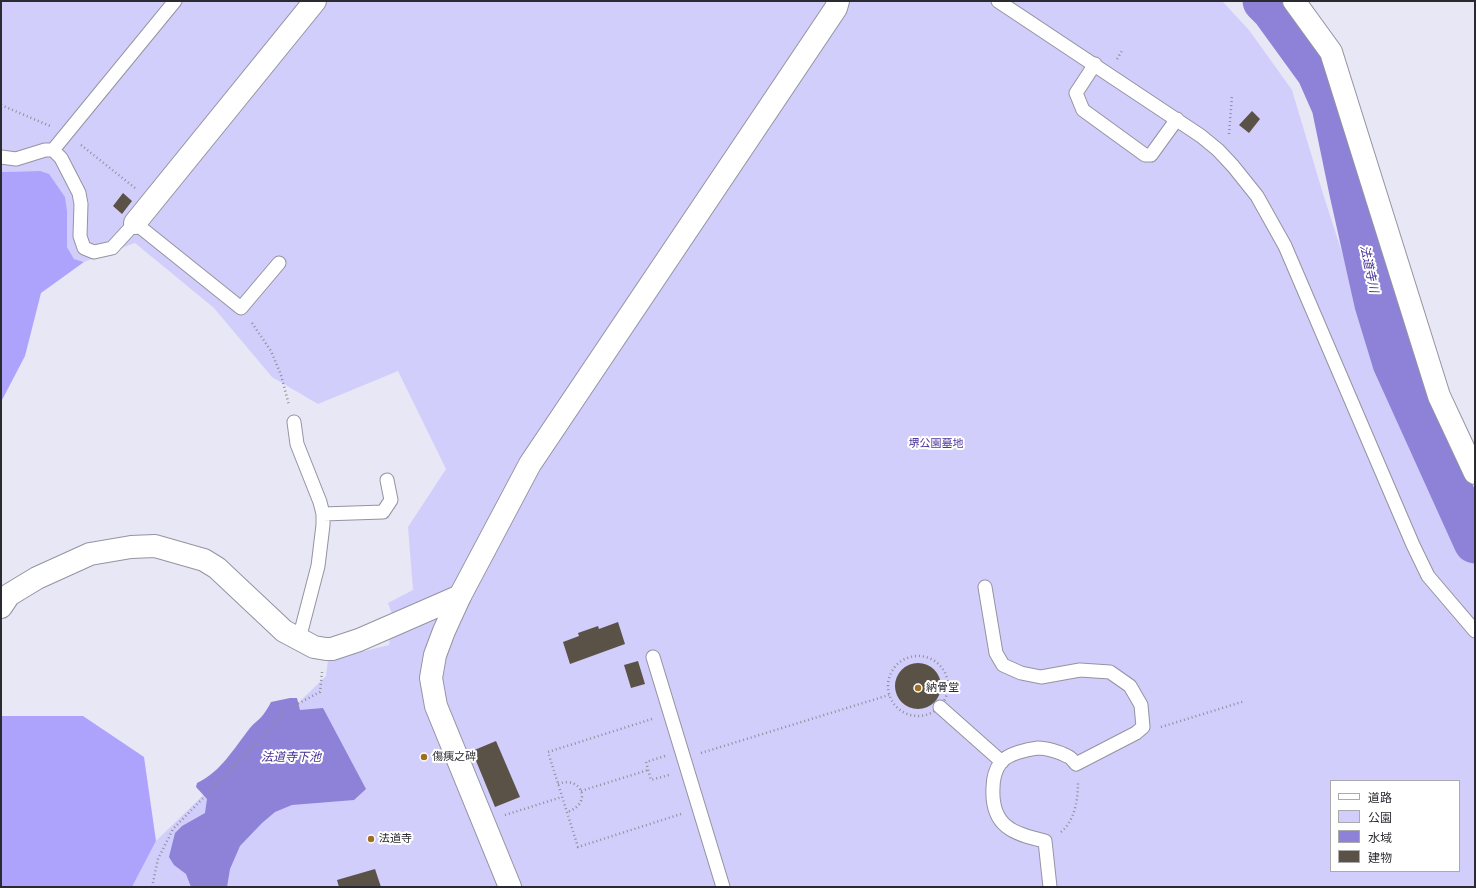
<!DOCTYPE html>
<html>
<head>
<meta charset="utf-8">
<style>
  body { margin:0 }
  #map { position:relative; width:1476px; height:888px; overflow:hidden; background:#e8e7f6; font-family:Figtree,"Noto Sans JP",sans-serif }
  canvas { display:block }
  .frame { position:absolute; inset:0; border:2px solid #2b2a30; pointer-events:none }
  .legend { position:absolute; left:1330px; top:780px; width:130px; height:92px; box-sizing:border-box; background:#fff; border:1px solid #aaaaac; margin:0; padding:5px 7px; list-style:none; font-size:12px; color:#2b2a30 }
  .legend li { display:flex; align-items:center; gap:8px; height:20px }
  .legend b { width:20px; border:1px solid #aaaaac }
</style>
</head>
<body>
<div id="map">
<canvas width="1476" height="888"></canvas>
<div class="frame"></div>
<ul class="legend">
<li><b style="height:5px;background:#fff"></b>道路</li>
<li><b style="height:11px;background:#d1cefb"></b>公園</li>
<li><b style="height:11px;background:#8d82d7"></b>水域</li>
<li><b style="height:11px;background:#5a5247"></b>建物</li>
</ul>
</div>
<script>
const g = document.querySelector('canvas').getContext('2d');
g.lineJoin = 'round';
function paint(path, color) { g.fillStyle = color; g.fill(path, 'evenodd'); }
function stroke(path, color, width, dash) { g.strokeStyle = color; g.lineWidth = width; g.lineCap = dash ? 'butt' : 'round'; g.setLineDash(dash || []); g.stroke(path); }
function label(font, color, halo, rows, align = 'center') {
  g.font = font + ' Figtree,"Noto Sans JP",sans-serif'; g.lineWidth = 4; g.setLineDash([]); g.textBaseline = 'middle'; g.strokeStyle = halo; g.fillStyle = color; for (const [text, x, y, turn = 0] of rows) {
    g.save(); g.translate(x, y); g.rotate((+turn || 0) * Math.PI / 180); g.textAlign = isNaN(turn) ? turn : align; if (halo) g.strokeText(text, 0, 0); g.fillText(text, 0, 0); g.restore();
  }
}
paint(new Path2D(`
  M1 1H1222L1249 30 1292 90 1324 197 1388 394 1457 545 1475 561V887H132L156 841 326 676 328 660 389 645 393 617 388 603 413 590 408 527 446 469 398 371 318 404 272 377 214 308 135 243 84 262 74 259 67 247V211L40 171 1 172ZM1331 781H1459V871H1331Z`), '#d1cefb');
paint(new Path2D(`
  M40 171 49 174 65 197 67 211V247L74 259 84 262 41 293 25 356 1 402V172Z
  M1 716H83L144 757 156 841 132 887H1Z`), '#aea3fc');
paint(new Path2D(`
  M290 698H297L300 710 323 708 366 789 354 800 292 805 275 812 262 823 240 846 230 869 227 887H191L186 874 174 865 169 857 175 833 182 826 205 813 207 799 196 787 197 783C221 772 234 748 250 728 254 723 259 720 263 715 266 711 269 706 271 702Z`), '#8d82d7');
stroke(new Path2D(`
  M1264 1 1273 10 1318 72 1333 106 1351 193 1376 304 1394 363 1475 542`), '#8d82d7', 43);
paint(new Path2D(`
  M1252 111 1260 119 1249 133 1239 125Z
  M123 193 132 201 122 214 113 206Z
  M618 622 625 644 570 664 563 642 579 636 578 633 598 626 599 629Z
  M638 661 645 684 631 688 624 665Z
  M895 686a23 23 0 1 1 46 0a23 23 0 1 1-46 0Z
  M496 741 520 797 495 807 472 751Z
  M375 869 381 887H339L337 880Z`), '#5a5247');
const lane = new Path2D(`
  M998 1 1201 136 1218 150 1233 166 1257 196 1285 246 1413 545 1428 576 1475 631
  M1095 64 1076 93 1083 110 1145 155H1151L1177 119
  M53 150 175 1
  M1 157 16 159 45 150H53L61 158 79 193 81 204 80 236 84 248 94 252 112 248 135 223 241 308 279 263
  M294 422 297 444 320 502 323 514V525L318 566 299 639
  M323 514 383 512 391 500 387 480
  M985 587 996 653 1003 665 1021 673 1041 677 1080 670 1110 672 1130 686 1141 705 1143 727 1136 733 1076 764C1073 761 1071 757 1067 756 1060 752 1046 748 1038 748 1027 749 1008 754 1001 762 995 770 993 779 993 788 991 826 1013 834 1045 841L1050 887
  M653 657 723 887
  M940 707 1002 762`);
const street = new Path2D(`
  M1294 1 1331 52 1439 396 1475 473
  M135 223 315 1
  M1 607 9 595 37 578 90 554 131 547 155 546 204 560 217 568 284 631 314 647 326 649H332L359 640 460 596`);
const secondary = new Path2D(`
  M510 887 436 706 431 678 435 655 444 631 460 596 530 464 836 8 838 1`);
stroke(lane, '#9493a1', 15);
stroke(street, '#9493a1', 24);
stroke(secondary, '#9493a1', 24);
stroke(new Path2D(`
  M1117 59 1123 49
  M1 105 50 126
  M1229 134 1232 95
  M81 145 135 188
  M252 323 271 351 281 375 289 405
  M888 686a30 30 0 1 1 60 0a30 30 0 1 1-60 0Z
  M652 719 548 752 578 847 681 814
  M1161 727 1245 701
  M701 753 889 695
  M665 756 646 762 651 780 669 775
  M558 784C582 775 593 804 567 812
  M581 791 648 770
  M505 815 562 797
  M1061 832C1075 820 1078 800 1078 782
  M152 887 158 859 173 829 273 726 286 710 320 692 322 672`), '#8f8e99', 2.5, [1, 3]);
stroke(lane, '#fff', 13);
stroke(street, '#fff', 22);
stroke(secondary, '#fff', 22);
for (const [x, y, r, color] of [
  [918,688,4,"#9e6f21"],
  [424,757,4,"#9e6f21"],
  [371,839,4,"#9e6f21"]
]) { const dot = new Path2D(); dot.arc(x, y, r, 0, 2 * Math.PI); g.fillStyle = color; g.fill(dot); stroke(dot, '#fff', 1.5); }
label('11px', '#4e379b', '#fff', [
  ["堺公園墓地",936,444]
]);
label('11px', '#2b2a30', '#fff', [
  ["納骨堂",926,688],
  ["傷痍之碑",432,757],
  ["法道寺",379,839]
], 'left');
label('italic 12px', '#452c90', '#fff', [
  ["法道寺川",1369,269,78],
  ["法道寺下池",291,757]
]);
</script>
</body>
</html>
